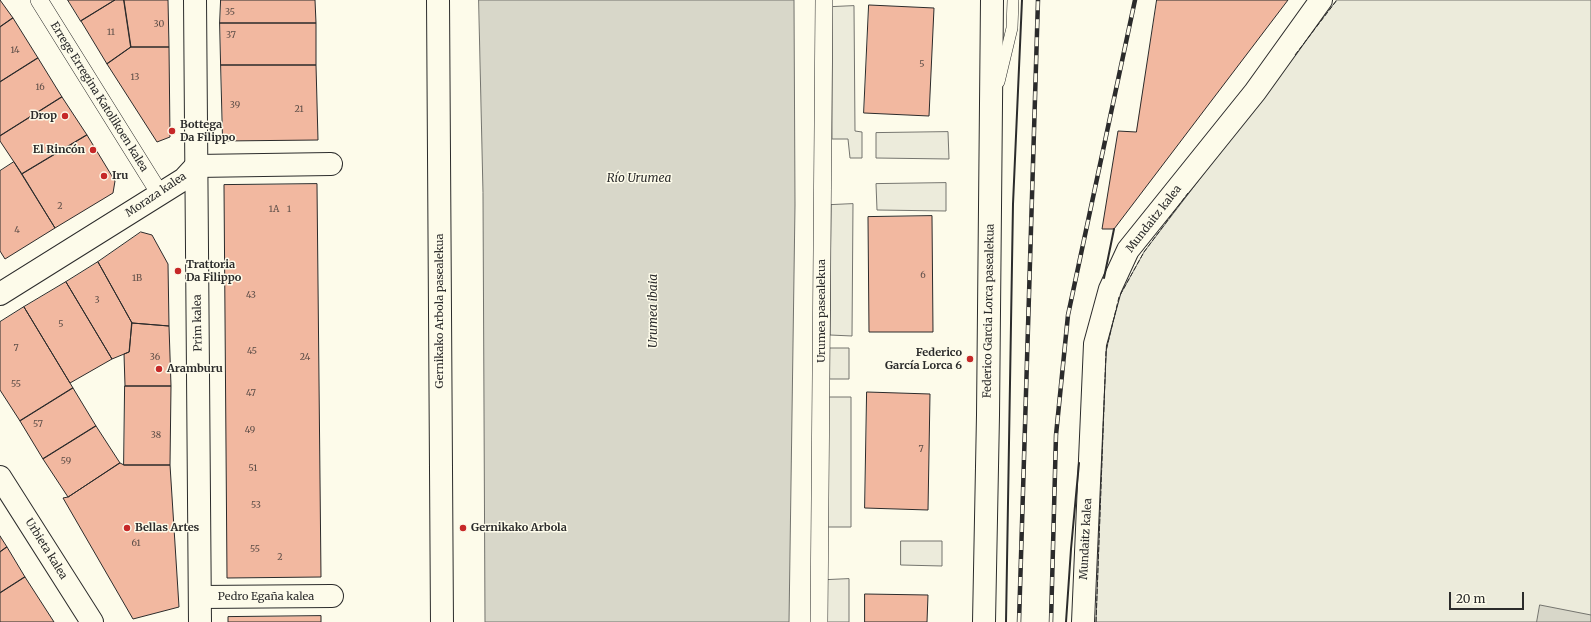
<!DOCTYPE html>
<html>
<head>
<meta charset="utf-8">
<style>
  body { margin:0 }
  #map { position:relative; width:1591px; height:622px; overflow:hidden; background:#fdfbea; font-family:Merriweather,serif }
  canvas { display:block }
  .scale { position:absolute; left:1449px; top:592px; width:75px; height:18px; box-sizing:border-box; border:2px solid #2b2b2b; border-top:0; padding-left:5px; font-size:12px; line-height:14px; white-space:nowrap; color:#2b2b2b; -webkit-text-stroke:3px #fdfbea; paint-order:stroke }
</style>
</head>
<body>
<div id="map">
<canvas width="1591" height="622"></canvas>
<div class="scale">20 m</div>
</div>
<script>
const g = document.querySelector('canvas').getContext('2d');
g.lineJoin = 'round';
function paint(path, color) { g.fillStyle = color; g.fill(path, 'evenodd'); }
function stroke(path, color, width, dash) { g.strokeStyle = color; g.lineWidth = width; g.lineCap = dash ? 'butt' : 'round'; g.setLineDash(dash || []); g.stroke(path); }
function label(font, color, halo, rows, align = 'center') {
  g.font = font + ' Merriweather,serif'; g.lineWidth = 3; g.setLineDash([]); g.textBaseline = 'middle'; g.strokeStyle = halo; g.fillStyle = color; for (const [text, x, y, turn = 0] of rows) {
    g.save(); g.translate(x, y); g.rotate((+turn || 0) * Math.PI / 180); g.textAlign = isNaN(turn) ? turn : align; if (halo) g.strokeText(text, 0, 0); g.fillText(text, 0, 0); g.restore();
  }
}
const green = new Path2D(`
  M1337 0H1591V622H1096L1106 351 1119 297 1144 252Z
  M854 6 855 131 862 132V158H850L848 139H832V7Z
  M948 132 949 159 876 158V133Z
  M946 183V211L877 210 876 184Z
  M853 204 852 336 830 335 831 205Z
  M830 348H849V379H830Z
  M829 397H851V527H828Z
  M901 541H942V566L901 565Z
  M849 579V622H827V580Z`);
paint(green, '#ecebdb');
stroke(green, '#74746e', 1);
const water = new Path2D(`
  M479 0H794L795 205 789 622H485L483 193Z
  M1540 605 1591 615V622H1537Z`);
paint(water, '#d8d7c9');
stroke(water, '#74746e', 1);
const building = new Path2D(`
  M0 0 13 18 0 27Z
  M68 0H115L81 21Z
  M115 0H124L131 47 107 64 81 21Z
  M124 0H168L169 47H131Z
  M221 0H315L316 23H220Z
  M1157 0H1288L1114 229H1102L1118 131 1136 132Z
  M869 5 934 8 929 116 864 113Z
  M13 18 38 58 0 82V27Z
  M220 23H316V65H221Z
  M131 47H169L170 137 157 142 107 64Z
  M38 58 62 97 0 136V82Z
  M221 65H316L318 140 223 141Z
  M62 97 87 135 22 174 0 141V136Z
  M87 135 115 181 113 193 55 228 22 174Z
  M14 162 55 228 5 259 0 251V171Z
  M317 184 321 577 227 578 224 185Z
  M932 216 933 332H869L868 217Z
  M141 232 152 235 168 264 169 326 132 323 98 262Z
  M98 262 132 323 129 352 112 359 66 282Z
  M66 282 112 359 70 383 24 307Z
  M24 307 73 388 20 421 0 390V322Z
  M132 323 169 326 171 386H125L124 354 129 352Z
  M125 386H171L170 465H124Z
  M73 388 96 426 43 459 20 421Z
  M867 392 930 394 928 510 865 508Z
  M96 426 120 463 68 497 43 459Z
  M120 463 124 465H170L179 607 133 619 63 498 68 497Z
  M0 536 7 547 0 552Z
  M7 547 25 577 0 593V552Z
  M25 577 54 622H0V593Z
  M865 594 928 595 927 622H865Z
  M321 616V622H228V617Z`);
paint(building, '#f2b8a0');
stroke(building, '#2b2b2b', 1);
const service = new Path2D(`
  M999 82 1012 28 1013 0`);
const pedestrian = new Path2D(`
  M39 0 160 194
  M819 622 824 0`);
const minor = new Path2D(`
  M0 294 184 179 196 166 331 164
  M200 597 332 596
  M1083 622 1095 344 1110 289 1128 250 1255 92 1321 0`);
const tertiary = new Path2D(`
  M195 0 200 622`);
const secondary = new Path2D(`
  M438 0 442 622
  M0 477 92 622
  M984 622 988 415 992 0`);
stroke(service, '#2b2b2b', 12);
stroke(pedestrian, '#2b2b2b', 18);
stroke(minor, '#2b2b2b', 24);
stroke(tertiary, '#2b2b2b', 24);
stroke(secondary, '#2b2b2b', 24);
stroke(service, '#fdfbea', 11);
stroke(pedestrian, '#fdfbea', 17);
stroke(minor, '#fdfbea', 22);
stroke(tertiary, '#fdfbea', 22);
stroke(secondary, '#fdfbea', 22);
const rail = new Path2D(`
  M1019 622 1038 0
  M1051 622 1056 435 1068 315 1135 0`);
stroke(rail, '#2b2b2b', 4.5);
stroke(rail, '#fdfbea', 3, [9]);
stroke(new Path2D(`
  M1295 55 1337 0
  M1096 622 1106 351 1119 297 1144 252 1188 193`), '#2b2b2b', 1, [5, 2]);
stroke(new Path2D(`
  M1104 278 1114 229
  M1006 622 1013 204 1022 0
  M1066 622 1071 549 1079 463`), '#2b2b2b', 2);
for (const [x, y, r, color] of [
  [65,116,4,"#c62828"],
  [172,131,4,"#c62828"],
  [93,150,4,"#c62828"],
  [104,176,4,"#c62828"],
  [178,271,4,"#c62828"],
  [970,359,4,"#c62828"],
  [159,369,4,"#c62828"],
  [127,528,4,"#c62828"],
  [463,528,4,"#c62828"]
]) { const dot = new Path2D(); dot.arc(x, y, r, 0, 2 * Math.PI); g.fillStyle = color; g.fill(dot); stroke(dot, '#fdfbea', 1.5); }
label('9px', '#5d4e48', null, [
  ["35",230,12],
  ["30",159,24],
  ["11",111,32],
  ["37",231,35],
  ["14",15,50],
  ["5",922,64],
  ["13",135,77],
  ["16",40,87],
  ["39",235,105],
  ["21",299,109],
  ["2",60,206],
  ["1A",274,209],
  ["1",289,209],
  ["4",17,230],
  ["6",923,275],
  ["1B",137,278],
  ["43",251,295],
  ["3",97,300],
  ["5",61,324],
  ["7",16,348],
  ["45",252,351],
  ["36",155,357],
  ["24",305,357],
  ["55",16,384],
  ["47",251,393],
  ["57",38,424],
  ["49",250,430],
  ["38",156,435],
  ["7",921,449],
  ["59",66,461],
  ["51",253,468],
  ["53",256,505],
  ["61",136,543],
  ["55",255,549],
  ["2",280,557]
]);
label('11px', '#2b2b2b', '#fdfbea', [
  ["Errege Erregina Katolikoen kalea",99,97,58],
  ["Moraza kalea",156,195,-34],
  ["Mundaitz kalea",1154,219,-52],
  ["Gernikako Arbola pasealekua",440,311,-90],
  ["Urumea pasealekua",822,311,-90],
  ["Federico Garcia Lorca pasealekua",989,311,-89],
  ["Prim kalea",198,323,-91],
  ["Mundaitz kalea",1086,539,-87],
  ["Urbieta kalea",46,549,58],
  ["Pedro Egaña kalea",266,597]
]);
label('bold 11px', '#2b2b2b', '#fdfbea', [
  ["Drop",57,116,"right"],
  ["Bottega",180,125],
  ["Da Filippo",180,138],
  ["El Rincón",85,150,"right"],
  ["Iru",112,176],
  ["Trattoria",186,265],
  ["Da Filippo",186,278],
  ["Federico",962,353,"right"],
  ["García Lorca 6",962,366,"right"],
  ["Aramburu",167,369],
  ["Bellas Artes",135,528],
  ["Gernikako Arbola",471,528]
], 'left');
label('italic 12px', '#2b2b2b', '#fdfbea', [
  ["Río Urumea",639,179],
  ["Urumea ibaia",654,311,-90]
]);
</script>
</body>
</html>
